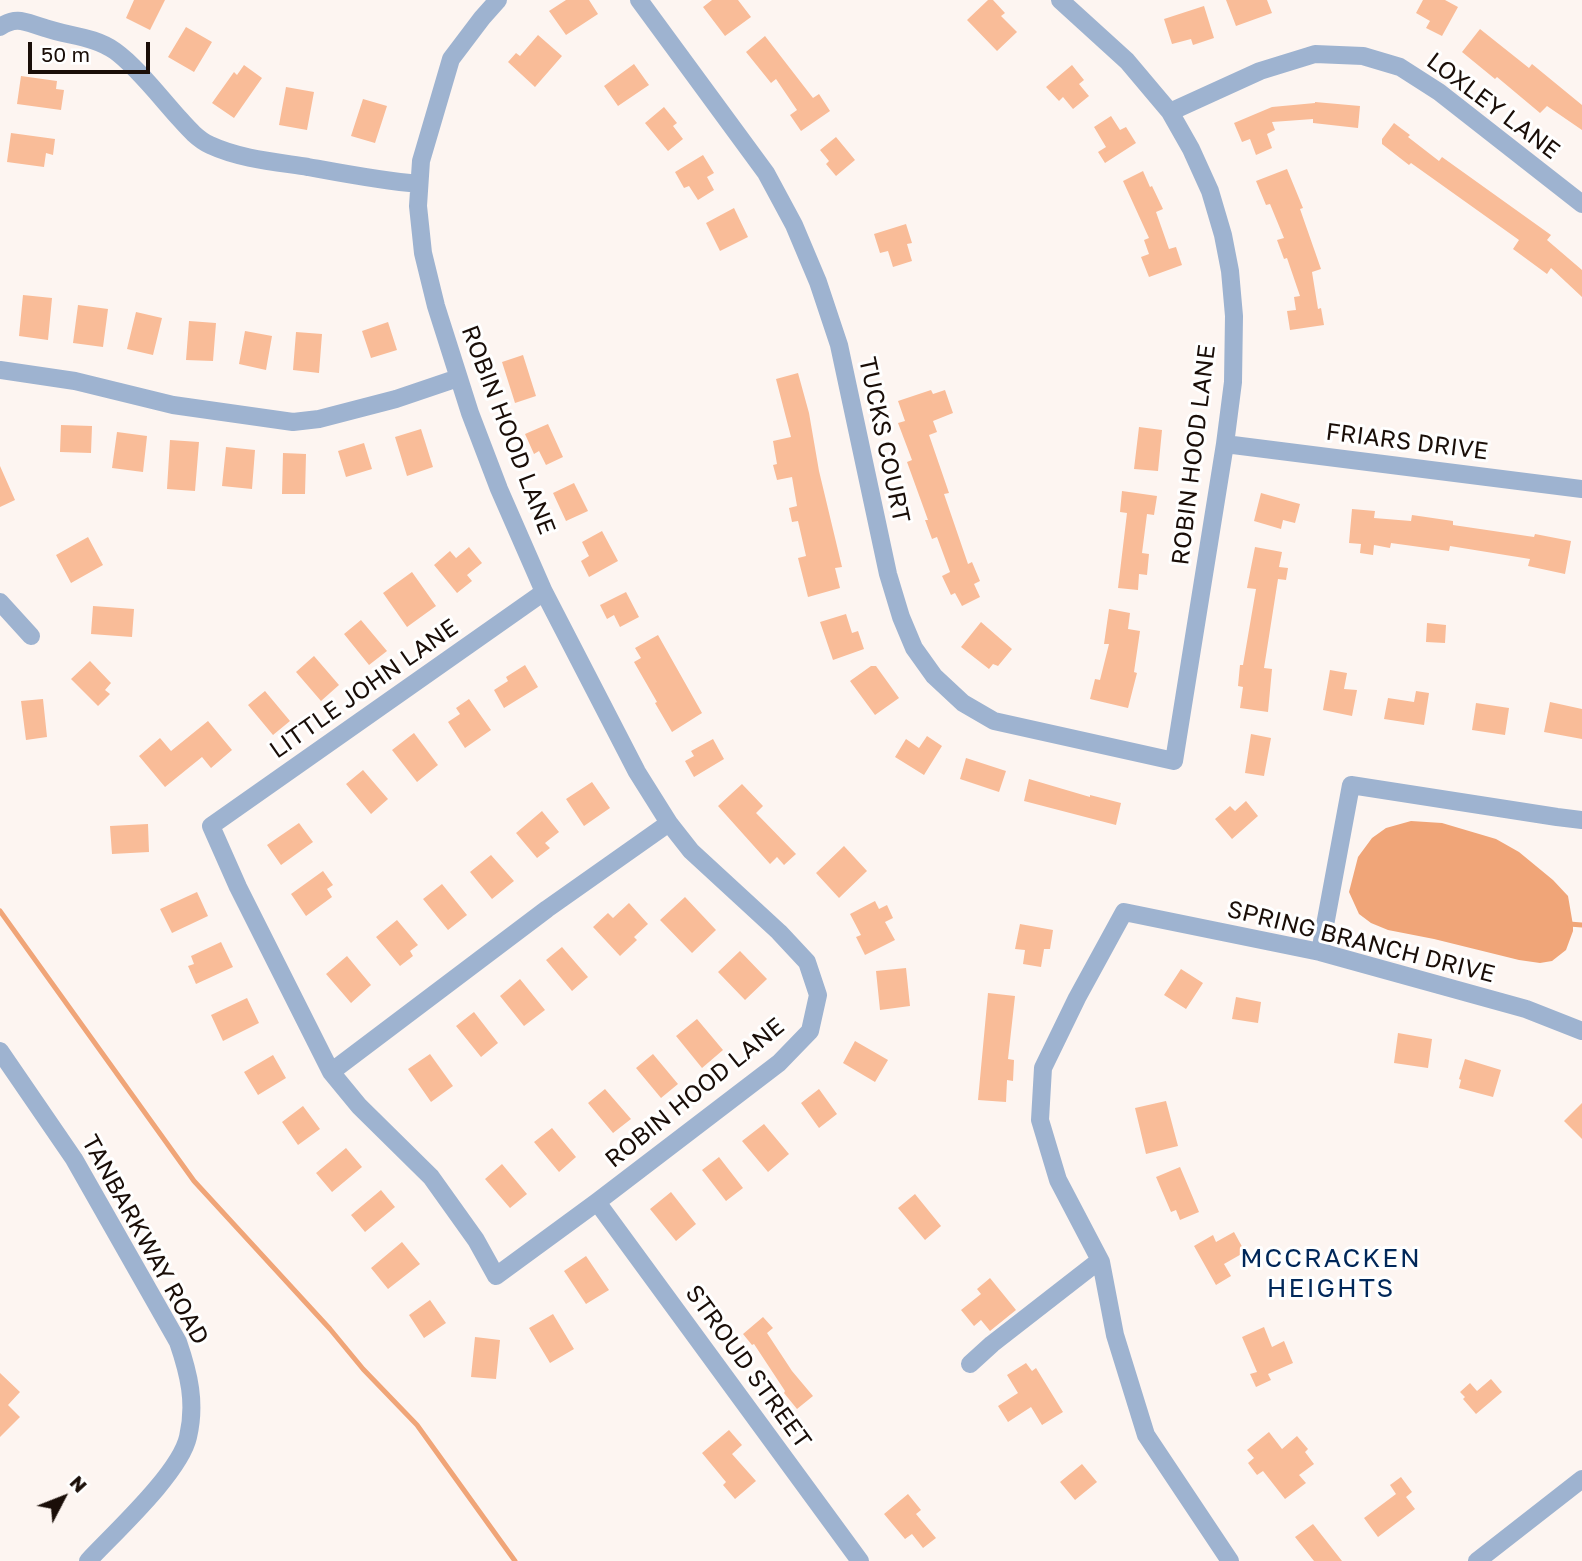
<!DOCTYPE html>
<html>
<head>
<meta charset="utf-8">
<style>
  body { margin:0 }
  #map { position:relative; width:1582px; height:1561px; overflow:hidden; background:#fdf5f1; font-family:"Golos Text",sans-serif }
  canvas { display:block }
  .north { position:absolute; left:28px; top:1463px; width:70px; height:70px; -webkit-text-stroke:5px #fff; paint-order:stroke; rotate:48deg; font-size:19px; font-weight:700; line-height:28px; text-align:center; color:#1a0e08 }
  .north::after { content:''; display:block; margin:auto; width:24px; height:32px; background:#1a0e08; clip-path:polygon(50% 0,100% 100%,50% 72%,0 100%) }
  .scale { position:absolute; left:28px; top:42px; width:122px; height:32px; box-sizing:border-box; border:4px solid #1a0e08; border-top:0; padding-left:9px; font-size:21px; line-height:24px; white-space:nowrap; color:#1a0e08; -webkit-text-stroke:5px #fff; paint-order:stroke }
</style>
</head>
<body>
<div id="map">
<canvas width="1582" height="1561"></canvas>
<div class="north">N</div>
<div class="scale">50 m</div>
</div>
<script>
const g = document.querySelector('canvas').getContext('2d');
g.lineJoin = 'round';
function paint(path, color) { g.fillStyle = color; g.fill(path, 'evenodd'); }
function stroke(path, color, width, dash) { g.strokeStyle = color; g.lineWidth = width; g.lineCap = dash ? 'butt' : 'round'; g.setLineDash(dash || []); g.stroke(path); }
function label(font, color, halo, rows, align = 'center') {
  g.font = font + ' "Golos Text",sans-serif'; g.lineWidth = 6; g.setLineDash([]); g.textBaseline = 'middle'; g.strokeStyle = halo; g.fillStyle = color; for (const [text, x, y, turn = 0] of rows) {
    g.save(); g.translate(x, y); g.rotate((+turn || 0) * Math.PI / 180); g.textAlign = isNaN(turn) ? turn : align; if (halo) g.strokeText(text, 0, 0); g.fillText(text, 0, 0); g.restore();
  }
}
paint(new Path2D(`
  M1411 821 1442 823 1496 839 1519 852 1553 880 1568 896 1573 925V931L1566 950 1552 961 1540 963 1519 960 1434 939 1388 930 1371 923 1359 914 1349 892 1358 857 1372 838 1386 828Z`), '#f0a578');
stroke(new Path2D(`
  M0 911 194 1181 330 1329 363 1369 417 1425 515 1561
  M1569 924 1582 925`), '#f0a578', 5);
paint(new Path2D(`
  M134 0H165L150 30 126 18Z
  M566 0H589L598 14 566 35 549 11Z
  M712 0H738L751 17 725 36 703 7Z
  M988 0H993L1005 13 1001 16 1017 32 997 51 967 20Z
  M1226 0H1267L1272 13 1236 26Z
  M1423 0H1445L1458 7 1442 36 1426 28 1430 21 1416 13Z
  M1204 6 1214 38 1193 45 1191 39 1172 44 1164 19Z
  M186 27 212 42 194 72 168 57Z
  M1480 29 1529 68 1532 64 1582 105V130L1547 106 1540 113 1497 77 1495 79 1462 52Z
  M538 35 562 56 535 87 508 62 516 53 520 56Z
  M765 36 813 98 819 94 830 111 801 131 790 115 797 110 776 79 771 83 746 52Z
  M634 64 649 85 618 106 604 86Z
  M244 65 262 78 234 118 212 103 234 72 237 75Z
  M1072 65 1084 80 1079 84 1089 96 1073 109 1063 97 1059 101 1046 87Z
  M21 76 57 81 56 89 64 90 61 110 17 104Z
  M286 87 314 92 307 130 279 125Z
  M363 99 387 106 375 143 351 136Z
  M1315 102 1360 106 1358 128 1313 123V119L1272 122 1275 130 1267 134 1272 148 1256 155 1250 139 1242 142 1234 123 1272 107 1315 103Z
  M664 107 677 123 673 126 683 139 668 151 645 123Z
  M1111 116 1120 130 1126 127 1136 143 1105 163 1098 152 1106 147 1094 127Z
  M1394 123 1410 135 1408 137 1439 161 1442 157 1551 235 1547 240 1582 270V297L1551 268 1547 274 1513 249 1519 240 1411 163 1409 165 1382 144V139Z
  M11 133 55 139 53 155 46 153 44 167 7 162Z
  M836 137 855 160 836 176 826 164 829 161 820 150Z
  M703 155 714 173 707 177 714 190 698 200 689 186 684 188 675 172Z
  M1287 169 1303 208 1300 209 1321 269 1312 272 1318 309 1321 308 1324 325 1290 330 1287 311 1296 310 1294 297 1300 296 1287 258 1284 259 1277 240 1284 238 1270 204 1266 205 1256 181Z
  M1143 171 1150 187 1152 186 1163 209 1156 212 1169 249 1176 247 1182 265 1149 277 1141 257 1149 254 1144 240 1149 238 1123 181Z
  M734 208 748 237 720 251 706 223Z
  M906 224 912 243 907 244 912 261 893 267 888 251 880 253 874 234Z
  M23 295 52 298 48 340 19 336Z
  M78 305 108 309 103 347 73 343Z
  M136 312 162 318 153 355 127 349Z
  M189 321 216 323 213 361 186 360Z
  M388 322 397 350 371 358 362 331Z
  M245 331 272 336 266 370 239 364Z
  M296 332 322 334 319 373 293 370Z
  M523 355 536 396 515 403 502 362Z
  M798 373 809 413 819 471 842 567 835 568 840 588 808 597 798 558 806 556 798 521 792 522 789 508 797 506 792 477 777 480 773 465 777 464 773 441 791 437 776 379Z
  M931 390 933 394 945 390 953 413 933 421 937 432 929 435 949 493 944 494 968 564 972 562 980 581 974 584 980 597 962 606 955 593 951 595 942 576 950 572 937 537 932 539 925 520H928L907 462 912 460 898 423 905 421 898 401Z
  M548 424 563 457 546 465 539 451 534 454 525 434Z
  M61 425 92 426 91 453 60 452Z
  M1139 427 1162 430 1158 471 1134 469Z
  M421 429 433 467 407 476 395 437Z
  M117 432 147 436 143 472 112 468Z
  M170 440 199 442 195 491 167 489Z
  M364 443 372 469 346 477 338 451Z
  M226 447 255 450 252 489 222 486Z
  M283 453 306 454 305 494H282Z
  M0 466 15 500 0 507Z
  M574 483 588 511 566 521 553 493Z
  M1122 491 1157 496 1154 515 1147 514 1142 553 1149 554 1147 575 1139 574 1138 590 1118 588 1127 513 1120 512Z
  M1261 493 1300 504 1295 523 1283 520 1281 529 1254 521Z
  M1352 509 1375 511 1374 518 1411 521 1412 515 1453 521V525L1534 537 1535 534 1571 541 1565 574 1528 566 1530 559 1450 546 1449 551 1391 543 1390 548 1374 545 1373 555 1360 553 1361 544 1349 543Z
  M602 531 618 561 589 577 581 561 589 556 582 542Z
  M88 537 103 565 71 583 56 555Z
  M469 547 482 563 467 575 472 581 457 593 434 565 450 551 456 558Z
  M1255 547 1282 552 1279 567 1288 568 1286 580 1278 579 1264 668 1272 669 1268 712 1240 708 1243 687 1238 686 1240 665H1243L1256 589 1247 588Z
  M412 572 436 606 407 627 383 593Z
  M626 592 639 617 620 627 614 615 607 619 600 605Z
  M93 606 134 609 132 637 91 634Z
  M1109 609 1130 613 1128 629 1140 631 1134 672 1137 673 1128 708 1090 699 1095 679 1100 680 1109 644H1104Z
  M846 614 852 633 858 631 864 649 833 660 820 622Z
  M361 620 387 651 369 665 344 634Z
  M981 622 1012 649 998 666 993 664 989 669 961 647Z
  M1427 623 1446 625 1445 643 1426 642Z
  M658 635 702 713 672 732 655 703 657 702 634 662 641 658 635 648Z
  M314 656 339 685 321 701 296 672Z
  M90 661 111 683 105 690 110 694 98 706 71 679Z
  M525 665 538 687 504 708 494 690 508 681 506 677Z
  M871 666H876L899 698 875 715 850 681Z
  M1330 670 1347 673 1344 689 1357 690 1352 716 1323 710Z
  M265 691 290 721 273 735 248 705Z
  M1416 691 1429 693 1424 725 1384 719 1388 698 1414 702Z
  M43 699 47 737 26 740 21 701Z
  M469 699 491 730 465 748 448 722 460 714 456 708Z
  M1550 702 1582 709V739L1544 732Z
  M1476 703 1509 708 1505 735 1472 730Z
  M208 721 232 750 211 768 202 757 165 787 139 756 160 738 171 751Z
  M414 733 438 765 417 782 392 750Z
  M1251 734 1271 738 1264 776 1245 773Z
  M927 736 942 746 924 775 895 757 906 739 919 748Z
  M713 739 724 759 694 777 685 761 694 756 691 751Z
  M966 758 1006 771 999 792 960 779Z
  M363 770 388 799 371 814 346 784Z
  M1029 779 1090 797V795L1121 803 1116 825 1024 801Z
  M592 782 610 808 584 826 566 799Z
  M742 784 763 806 756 813 796 854 784 865 777 857 770 864 718 806Z
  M1246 801 1258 816 1232 839 1215 819 1230 806 1235 811Z
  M542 811 559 832 545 843 550 848 537 858 516 833Z
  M299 823 313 842 281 865 267 845Z
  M148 824 149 852 112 854 110 826Z
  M844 846 867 871 839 898 816 873Z
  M491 855 514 881 492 899 470 872Z
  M323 871 333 885 327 889 332 897 306 916 291 894Z
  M442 884 467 915 448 930 423 899Z
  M197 892 208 916 172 933 160 909Z
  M685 897 716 930 692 953 660 920Z
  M875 901 879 909 887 905 893 918 885 922 895 940 865 955 856 937 861 935 850 914Z
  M629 903 648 924 634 937 637 940 620 956 593 927 608 913 613 918Z
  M397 920 418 945 410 951 413 956 400 966 376 937Z
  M1020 924 1053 930 1050 949H1044L1041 967 1023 964 1025 950 1015 949Z
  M221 942 233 967 196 984 188 966 194 964 191 956Z
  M562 947 588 977 572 991 546 960Z
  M740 951 767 979 745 1000 718 972Z
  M347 956 371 985 351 1003 326 974Z
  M906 968 910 1006 880 1010 876 971Z
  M1181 969 1203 983 1186 1009 1164 995Z
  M520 979 545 1010 524 1026 500 996Z
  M988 993 1015 996 1008 1059 1014 1060 1013 1081 1007 1080 1006 1102 978 1100Z
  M1236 997 1261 1002 1258 1023 1232 1019Z
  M247 998 259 1023 223 1041 211 1015Z
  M474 1012 498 1043 481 1057 456 1026Z
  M697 1019 723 1050 702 1068 676 1036Z
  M1398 1033 1432 1039 1428 1068 1394 1063Z
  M855 1041 888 1060 875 1082 843 1063Z
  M430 1054 453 1086 431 1102 408 1069Z
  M653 1054 678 1084 661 1098 636 1068Z
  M273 1055 286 1078 258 1095 244 1072Z
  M1465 1059 1501 1070 1493 1097 1459 1088 1461 1080 1459 1079Z
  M605 1089 631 1119 613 1133 588 1103Z
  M819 1089 837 1114 819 1128 801 1103Z
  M1166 1101 1178 1146 1146 1154 1135 1108Z
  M1582 1103V1139L1564 1121Z
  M303 1106 320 1129 298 1145 282 1122Z
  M764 1124 789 1154 768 1172 742 1141Z
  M552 1128 576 1157 559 1172 534 1142Z
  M346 1148 362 1167 332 1192 316 1173Z
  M719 1157 743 1188 726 1201 702 1170Z
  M502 1164 527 1194 510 1208 485 1179Z
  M1180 1167 1199 1212 1180 1220 1176 1210 1171 1212 1156 1177Z
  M381 1190 395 1207 365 1232 351 1215Z
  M671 1192 696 1224 676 1241 650 1209Z
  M915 1194 941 1226 925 1240 898 1208Z
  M1234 1232 1245 1252 1224 1264 1231 1276 1216 1285 1194 1246 1213 1235 1216 1242Z
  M402 1242 420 1264 388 1289 371 1268Z
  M586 1256 609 1290 586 1304 564 1271Z
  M990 1278 1016 1310 990 1331 981 1320 974 1326 961 1310 981 1294 977 1289Z
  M430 1300 446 1323 424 1338 409 1315Z
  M553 1314 574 1349 550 1363 529 1328Z
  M763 1317 773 1328 767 1333 792 1371 813 1396 797 1409 784 1393 785 1391 754 1344 752 1345 743 1334Z
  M1264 1327 1272 1347 1284 1341 1293 1363 1268 1374 1271 1380 1256 1387 1250 1374 1257 1372 1242 1337Z
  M475 1337 500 1340 496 1379 471 1377Z
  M1026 1363 1032 1371 1036 1368 1063 1412 1042 1425 1031 1407 1008 1422 998 1406 1018 1393 1007 1375Z
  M0 1373 20 1392 8 1405 20 1417 0 1437Z
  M1491 1379 1502 1392 1476 1414 1463 1399 1465 1397 1460 1392 1470 1383 1477 1391Z
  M729 1430 742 1445 732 1454 756 1481 735 1499 723 1485 726 1482 702 1453Z
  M1269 1432 1282 1449 1297 1436 1308 1449 1305 1452 1314 1464 1299 1475 1306 1483 1285 1499 1263 1471 1257 1475 1248 1463 1254 1458 1247 1450Z
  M1082 1464 1097 1482 1075 1500 1060 1482Z
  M1401 1477 1412 1492 1406 1497 1415 1509 1378 1537 1364 1518 1396 1494 1390 1485Z
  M908 1494 921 1510 916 1514 936 1538 923 1548 912 1534 905 1539 884 1514Z
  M1313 1524 1342 1561H1314L1295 1537Z`), '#f9bc98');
stroke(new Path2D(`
  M498 0 482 18 451 59 421 161 418 206 423 253 436 306 470 413 499 489 544 592 637 772 669 823 691 851 779 932 807 962 818 995 810 1031 779 1063 597 1202 496 1276 476 1240 431 1177 359 1106 331 1072 238 887 211 826 544 592
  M639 0 766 173 794 225 818 282 839 345 888 574 901 617 914 648 934 676 963 703 994 721 1174 761 1225 444 1233 382 1234 316 1230 271 1223 235 1210 191 1191 149 1170 112 1127 61 1060 0
  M0 27C17 15 27 23 45 28 68 36 94 36 115 51 136 66 160 97 178 117 187 127 197 139 210 145 240 159 276 162 308 167 346 174 382 181 419 184
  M1170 112 1260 71 1315 54 1363 56 1400 67 1439 92 1582 204
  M0 370 75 381 173 405 293 422 319 419 396 399 458 378
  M1225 444 1582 489
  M0 602 31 636
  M1320 952 1351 785 1557 817 1582 820
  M0 1051 74 1159 178 1342C189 1374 196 1403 188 1437 180 1473 114 1533 88 1561
  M331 1072 547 909 669 823
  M597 1202 860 1561
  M970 1364 992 1344 1100 1260
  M1230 1561 1146 1435 1115 1335 1101 1262 1058 1180 1040 1120 1043 1068 1077 998 1124 912 1320 952 1526 1009 1582 1031
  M1477 1561 1582 1479`), '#9eb3d0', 18);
label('24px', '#1a0e08', '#fff', [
  ["LOXLEY LANE",1493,106,37],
  ["ROBIN HOOD LANE",508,430,69],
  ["TUCKS COURT",884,440,78],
  ["FRIARS DRIVE",1407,442,7],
  ["ROBIN HOOD LANE",1194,455,-83],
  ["LITTLE JOHN LANE",364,689,-35],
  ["SPRING BRANCH DRIVE",1361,942,14],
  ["ROBIN HOOD LANE",695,1093,-39],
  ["TANBARKWAY ROAD",145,1240,61],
  ["STROUD STREET",748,1367,54]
]);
g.letterSpacing = '2px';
label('26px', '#002759', '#fff', [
  ["MCCRACKEN",1331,1259],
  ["HEIGHTS",1331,1289]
]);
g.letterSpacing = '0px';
</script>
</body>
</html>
